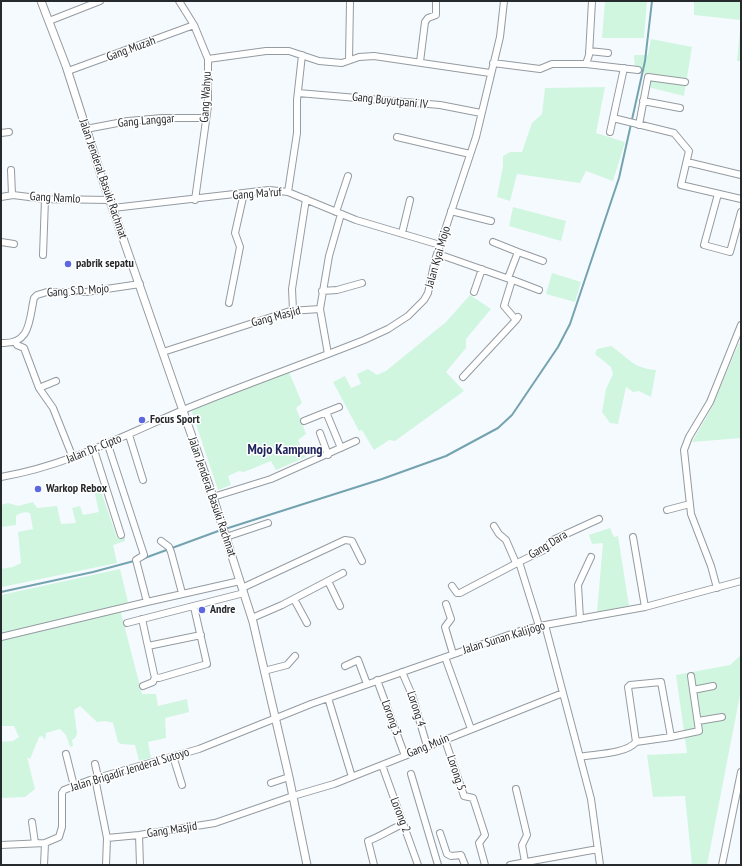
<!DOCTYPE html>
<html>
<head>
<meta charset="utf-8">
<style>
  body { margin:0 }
  #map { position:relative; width:742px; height:866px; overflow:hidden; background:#f5fafe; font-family:"PT Sans Narrow",sans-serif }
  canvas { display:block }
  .frame { position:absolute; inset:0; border:2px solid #272a2d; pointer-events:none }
</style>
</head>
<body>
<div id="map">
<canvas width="742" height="866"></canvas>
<div class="frame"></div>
</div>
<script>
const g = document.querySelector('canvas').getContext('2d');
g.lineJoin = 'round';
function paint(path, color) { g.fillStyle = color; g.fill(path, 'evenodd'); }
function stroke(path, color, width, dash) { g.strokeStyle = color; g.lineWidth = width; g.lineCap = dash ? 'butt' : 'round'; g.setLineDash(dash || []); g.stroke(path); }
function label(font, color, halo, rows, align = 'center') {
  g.font = font + ' "PT Sans Narrow",sans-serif'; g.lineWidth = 3; g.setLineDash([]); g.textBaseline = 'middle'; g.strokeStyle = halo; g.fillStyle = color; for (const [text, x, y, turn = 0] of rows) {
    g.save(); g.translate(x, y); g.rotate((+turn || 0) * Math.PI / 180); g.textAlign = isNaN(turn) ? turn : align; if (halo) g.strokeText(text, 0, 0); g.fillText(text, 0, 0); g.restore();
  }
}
paint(new Path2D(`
  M605 1H647L644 38H602Z
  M694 1H741V61H737L741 20 694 15Z
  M651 39 692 47 684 96 644 86 645 73 635 70 634 55H648Z
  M605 87 596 133 625 142 613 181 586 171 580 183 517 174 510 201 497 197 503 166V156L510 152H522L532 123 542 114 545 88Z
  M513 207 566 221 561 241 509 226Z
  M552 273 581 282 575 302 546 294Z
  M470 295 491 309 466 339V348L446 372 464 391 395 441 389 440 374 450 362 430 359 431 333 382 345 376 351 388 361 384 357 374 368 369 377 375 386 371 446 322Z
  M739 343 741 344V438L692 442 711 409Z
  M611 346C629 358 632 368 656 370L651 397 639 391 633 392 626 387 618 424 610 423 602 412 606 389 613 374 611 367 595 354 597 349Z
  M285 372H289L302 403 296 408 306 434 298 440 306 457 276 470 271 461 244 472 239 471 228 476 231 485 218 490 192 412 195 409Z
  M100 488 117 538 124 536 125 541 113 545 117 563 2 587 1 569 13 567 21 563 18 532 33 529 30 513C25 511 20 513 16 516V525L1 527V505L8 503 18 506 33 502 37 508 57 506 61 524 76 523 72 508 80 506 83 515 99 512 94 490Z
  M610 528 614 537 618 536 629 606 597 612 603 543 592 544 589 535Z
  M120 569 128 602 119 605 142 694H156L158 706 187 699 189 712 165 718 166 738 148 742 151 758 139 761 135 745 121 744 118 742 113 723 105 721 97 722 80 706 74 710 77 734 75 738 72 740 73 746 70 747 66 735 60 729 46 733 45 740 42 736 39 737 30 759 27 757 35 789 25 797 1 798V742L13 741 19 737 14 726H1V595Z
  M741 655V690L707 865H692L685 796 653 797 647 755 687 753 676 675 730 665Z`), '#d0f6e0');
stroke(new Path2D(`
  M225 529 382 479 446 456 498 428 512 415 558 347 570 324 619 178 645 61 652 1
  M142 559 221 530
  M1 592 93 572 134 561`), '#74a3b0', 2);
const minor = new Path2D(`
  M179 1 194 25 208 59V106L195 200
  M49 21 100 1
  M589 51 608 53
  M208 59 266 51H289L319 61 342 63 359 57 374 56 490 73
  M349 60 350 1
  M420 62 425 22 428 18 436 15V1
  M493 63 540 69 552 64H586L589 55 592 1
  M586 64 638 70
  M68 71 194 25
  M298 93 440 105 481 113
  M643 101 680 108
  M613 118 674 133 689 151 681 185 741 199
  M639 125 648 77 685 82
  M86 129 128 121 162 118H206
  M610 132 624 68
  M1 133 9 132
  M397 137 470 154
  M687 162 741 175
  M11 170 12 195
  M288 192 297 133V100L302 55
  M718 194 704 245 730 252 741 212
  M1 197 13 195 45 199 110 200
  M113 208 269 190 288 192 356 220 440 245
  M451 211 491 221
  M336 212 348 176
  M402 233 410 200
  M1 242 14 244
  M493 242 518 252
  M438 254 512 280 504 306 516 320 518 317
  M43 255 45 199
  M508 278 518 252 543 261
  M513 280 539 290
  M322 291 337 290 362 283
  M474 292 482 269
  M229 303 240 247 235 233 244 193
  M320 309 328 354
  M293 310 292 289 306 199
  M16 342 17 345 24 348 39 388 53 408 73 458
  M1 343C31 345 29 320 34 298L37 295 47 292H86L140 284
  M163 352 290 311 320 309 329 256 341 214
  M463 377 516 320
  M39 388 56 381
  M326 412 341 448
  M304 421 339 407
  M320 433 328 455
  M129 435 143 480
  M108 445 144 555 136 560 147 602 240 581
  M94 450 121 535
  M1 477C66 466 123 436 183 410 243 385 304 364 364 340L388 329 408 316 424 300 428 293 435 260 476 137 500 37 504 1
  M213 497 271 479 356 441
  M667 510 690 504
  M494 526 499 534 506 540 516 563
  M226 537 268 523
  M633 537 645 607
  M161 541 169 547 171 552 182 593
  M328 581 340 606
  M452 586 457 593H460L519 562
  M242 588 345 540 352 541 362 561
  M717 588 711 566 691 514 684 450 689 437 710 402 741 325
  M294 599 307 623
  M446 604 451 619 445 627 453 654
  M252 618 282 605 343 573
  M142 619 154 674 155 677 159 678 207 664 194 607
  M580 619 578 585 591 557
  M127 623 244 593
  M545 625 591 799 600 865
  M539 626 519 562 544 550 553 540 599 519
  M1 637 147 602
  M148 646 201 635
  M445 657 471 729
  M345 666 358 660 367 684
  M264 671 287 665 295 656
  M402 672 412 695 427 746
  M377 680 405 756
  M143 686 153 682 155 677
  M693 690 713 686
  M328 698 352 777
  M698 721 722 717
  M671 737 699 731 691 676
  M445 740 464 796 473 798 485 835 479 843 485 865
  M66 754 74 786
  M173 756 182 785
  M580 757C595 754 626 754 636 742L628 687 630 685 661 682 671 737 636 742
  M95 764 98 777
  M382 765 418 865
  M411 774 438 865
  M95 778 107 838 139 835 215 823 293 796 334 784 563 693
  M271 783 289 777
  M516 789 527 835 522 845 525 862
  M32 822 35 843
  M440 833 447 854 451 856 461 855 465 865
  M139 835 140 865
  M1 845 45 843 59 837 62 827V793L64 790 90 780 199 749 311 704 520 631 545 625 645 607 741 581
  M44 865 45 843
  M106 865 107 838
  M374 865 368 841C381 836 391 829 403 824
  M510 865 598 849
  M722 865 741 772`);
const major = new Path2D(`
  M41 1 66 66 101 175 213 497 253 622 289 777 307 865`);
stroke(minor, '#949ba1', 8);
stroke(major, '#949ba1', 9);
stroke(minor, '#fff', 6);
stroke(major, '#fff', 7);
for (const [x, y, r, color] of [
  [68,264,4,"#5b68df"],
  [142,420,4,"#5b68df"],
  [38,489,4,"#5b68df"],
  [202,610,4,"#5b68df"]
]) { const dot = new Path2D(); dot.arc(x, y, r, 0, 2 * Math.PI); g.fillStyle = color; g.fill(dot); stroke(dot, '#fff', 1.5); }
label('12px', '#272a2d', '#fff', [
  ["Gang Muzah",131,49,-20],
  ["Gang Wahyu",206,97,-87],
  ["Gang Buyutpani IV",390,101,6],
  ["Gang Langgar",146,121,-5],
  ["Jalan Jenderal Basuki Rachmat",103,179,71],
  ["Gang Ma'ruf",257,194,-4],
  ["Gang Namlo",55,198,3],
  ["Jalan Kyai Mojo",438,257,-74],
  ["Gang S.D. Mojo",78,291,-4],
  ["Gang Masjid",276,317,-15],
  ["Jalan Dr. Cipto",94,449,-22],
  ["Jalan Jenderal Basuki Rachmat",212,497,71],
  ["Gang Dara",548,545,-31],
  ["Jalan Sunan Kalijogo",504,638,-17],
  ["Lorong 4",416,709,72],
  ["Lorong 3",391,718,70],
  ["Gang Muin",428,746,-22],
  ["Jalan Brigadir Jenderal Sutoyo",130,770,-17],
  ["Lorong 5",456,773,72],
  ["Lorong 2",400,815,69],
  ["Gang Masjid",172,830,-9]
]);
label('bold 12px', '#272a2d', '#fff', [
  ["pabrik sepatu",76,264],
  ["Focus Sport",150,420],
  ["Warkop Rebox",46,489],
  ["Andre",210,610]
], 'left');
label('bold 14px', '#1e235c', '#fff', [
  ["Mojo Kampung",285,450]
]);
</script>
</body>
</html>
